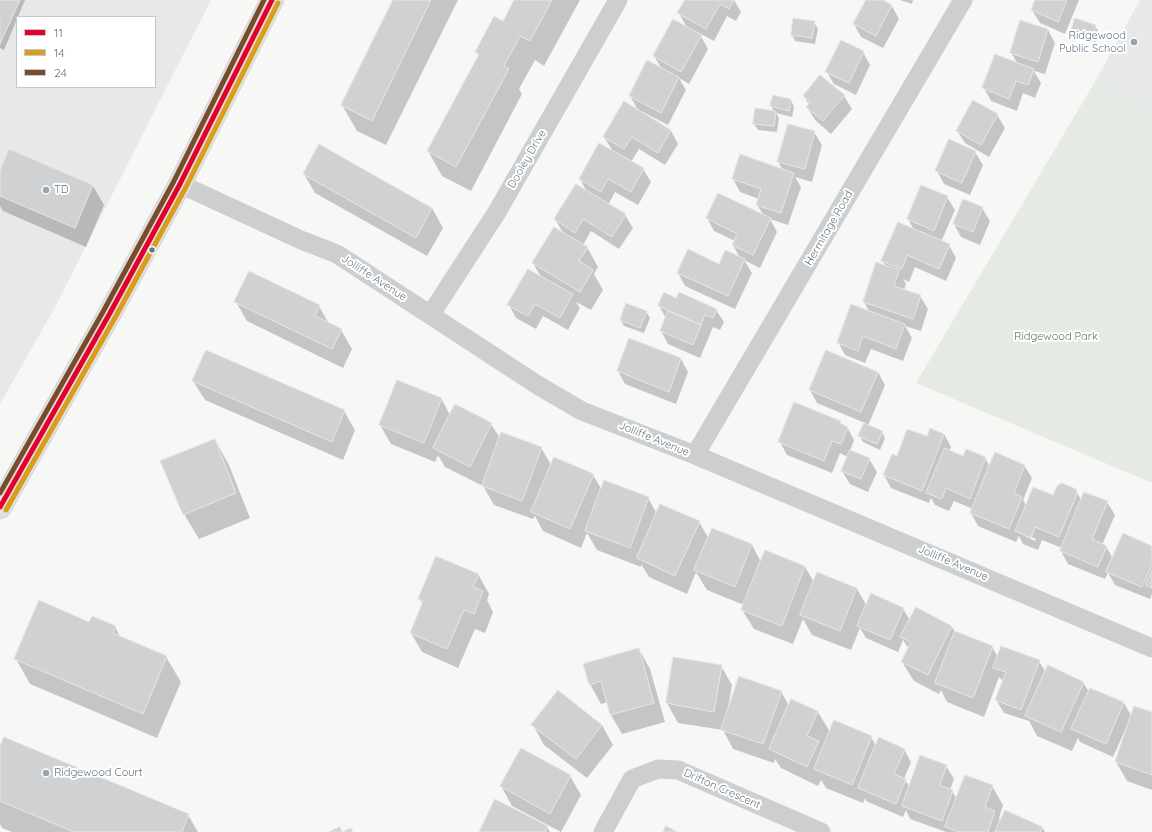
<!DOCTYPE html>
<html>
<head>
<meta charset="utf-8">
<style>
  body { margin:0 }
  #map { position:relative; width:1152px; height:832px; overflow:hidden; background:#f7f7f6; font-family:Quicksand,sans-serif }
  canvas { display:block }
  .legend { position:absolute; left:16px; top:16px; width:140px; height:72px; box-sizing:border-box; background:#fff; border:1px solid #c2c9cf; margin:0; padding:5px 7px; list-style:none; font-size:12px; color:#667786 }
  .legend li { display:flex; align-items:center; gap:8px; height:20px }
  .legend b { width:20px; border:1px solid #c2c9cf }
</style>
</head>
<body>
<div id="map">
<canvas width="1152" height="832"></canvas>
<ul class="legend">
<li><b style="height:5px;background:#e4002b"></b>11</li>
<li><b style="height:5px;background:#da9d1b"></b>14</li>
<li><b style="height:5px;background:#7a4b2a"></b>24</li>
</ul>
</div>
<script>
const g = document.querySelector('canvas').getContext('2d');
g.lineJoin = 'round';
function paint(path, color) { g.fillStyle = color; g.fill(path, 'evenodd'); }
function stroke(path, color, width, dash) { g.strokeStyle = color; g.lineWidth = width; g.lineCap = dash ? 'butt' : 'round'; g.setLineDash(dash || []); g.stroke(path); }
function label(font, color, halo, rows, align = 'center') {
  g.font = font + ' Quicksand,sans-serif'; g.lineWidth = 4; g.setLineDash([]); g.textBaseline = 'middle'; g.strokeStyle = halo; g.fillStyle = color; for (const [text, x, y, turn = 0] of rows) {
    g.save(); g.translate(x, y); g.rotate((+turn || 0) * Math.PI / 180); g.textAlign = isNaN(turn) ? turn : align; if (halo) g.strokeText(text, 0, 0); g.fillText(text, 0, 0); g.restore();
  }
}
paint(new Path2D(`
  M0 0H211L54 309 0 404ZM17 17H155V87H17Z
  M1140 0H1152V106L1093 85Z`), '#e7e9e8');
paint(new Path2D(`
  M1093 85 1152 106V483L916 383Z`), '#e6eae4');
paint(new Path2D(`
  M0 0H25L4 50 0 48Z
  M394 0H458L386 145 357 131 342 105Z
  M515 0H580L544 66 535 60 519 89 522 94 471 191 442 176 428 151 479 56 476 52 503 22Z
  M686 0H734L741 12 736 21 727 16 714 41 699 33 708 49 689 84 679 78 686 90 668 125 641 111V113L671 131 678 144 665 165 639 149 631 162 643 169 651 182 638 205 615 192 608 205 625 215 633 228 619 249 591 231 583 245 587 247 598 267 594 274 603 290 591 310 576 302 580 308 568 330 543 316 536 329 516 318 509 305 541 277 533 263 563 233 555 219 587 192 580 179 614 153 604 137 639 112 630 96 662 69 654 56 687 28 679 13Z
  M867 0H881L892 6 899 19 883 48 861 37 854 24Z
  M900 0H913L912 4Z
  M1036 0H1079L1065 34 1040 23 1032 10Z
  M1021 21 1048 30 1055 43 1045 74 1034 71 1041 83 1035 98 1023 93 1017 111 991 101 984 88 1018 64 1011 53Z
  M814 22 818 29 815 44 795 41 792 35Z
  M1095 26 1099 32 1096 42 1076 36 1072 30Z
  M863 52 870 65 856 95 834 84 826 71Z
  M773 96 791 100 794 107 792 117 776 113 779 118 777 132 758 130 754 124 774 111 771 106Z
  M804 96H844L852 109 831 134 815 120 807 107 809 105Z
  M997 115 1005 128 989 157 965 143 957 131Z
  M814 132 822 145 812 182 795 177 801 187 788 225 770 219 777 232 760 268 744 260 752 273 735 309 685 286 678 273 719 265 740 258 733 245 735 241 714 231 707 218 764 216 757 205 759 199 740 192 733 179 783 170 778 162Z
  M10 150 93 186 104 205 86 247 3 211 0 206V173Z
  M975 152 983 165 970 195 944 184 937 171Z
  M304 174 432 208 443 228 427 256 315 193Z
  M947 197 955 210 941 242 949 245 956 258 946 281 915 267 909 282 903 279 906 284 904 290 920 296 928 309 921 331 905 326 912 338 903 361 871 349 865 363 845 355 838 342 869 311 864 302 886 267 882 260 914 230 908 219Z
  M982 208 990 221 980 245 961 237 954 224Z
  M677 299 716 310 724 322 720 330 713 327 700 358 668 344 661 331 666 318 659 306Z
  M236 302 319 306 329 324 341 330 352 349 343 368 247 321Z
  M646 311 650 318 644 333 624 326 621 320Z
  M630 339 681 359 688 372 676 404 625 384 618 371Z
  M878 372 885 385 868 426 882 432 885 438 880 450 863 442 860 436 865 423 817 403 810 390Z
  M193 381 344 411 355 430 343 460 205 400Z
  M441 398 450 415 491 424 500 438 541 448 552 466 593 475 602 490 648 498 657 514 699 522 709 539 713 529 752 545 761 562 805 567 814 582 857 589 867 606 903 609 910 620 952 627 955 632 992 647 998 657 1039 661 1046 673 1083 682 1089 692 1090 689 1124 703 1132 717 1152 713V790L1127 781 1116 762 1128 727 1127 726 1113 757 1080 742 1078 738 1072 751 1037 736 1029 721 1004 713 996 700 1003 681 999 677 984 717 947 702 941 690 939 694 914 681 902 662 909 649 903 640 898 652 866 638 860 628 851 650 812 635 803 619 793 644 754 629 742 610 744 605 707 590 696 572 687 594 649 577 641 564V567L597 550 587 533 581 548 543 531 535 516 533 519 494 505 482 484 481 485 445 467 438 455 435 462 391 444 380 425Z
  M840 422 842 425 847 427 854 440 850 451 869 459 877 472 868 492 850 484 842 471 848 457 840 453 832 473 787 455 780 442Z
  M944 434 951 447 949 452 964 458H985L990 467 1024 465 1032 478 1023 500 1026 505 1076 490 1081 500 1107 502 1115 515 1102 545 1106 546 1113 559 1152 548V594L1150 599 1115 585 1108 573 1105 579 1068 564 1061 551 1062 548 1042 540 1038 550 1023 544 1019 536 1016 542 978 526 971 513 973 509 954 501 949 511 935 505 931 498 929 503 891 488 884 475 898 458 928 437ZM1025 534 1036 539 1035 541 1025 536Z
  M215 440 229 465 250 518 199 539 184 514Z
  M478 574 489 594 487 600 493 612 485 633 475 629 458 668 422 652 411 633 423 605 420 599Z
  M89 623 115 627 121 638 166 657 181 682 157 738 30 684 16 659Z
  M639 649 650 669 665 722 622 734 611 715 608 702 601 704 590 684Z
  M674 658 721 666 732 685 728 708 781 691 789 706 792 700 818 712 830 732 871 737 876 746 904 749 911 762 904 779 910 787 946 766 954 779 950 790 952 791 957 799 992 786 1003 805 999 818 1001 822 1042 827 1045 832H946L910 819 906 810 903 817 866 801 865 798 863 803 826 788 821 780 818 786 781 768 775 759 774 763 733 749 723 730 678 723 667 703Z
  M533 725H602L613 745 587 778 544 745Z
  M0 748 188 815 198 832H12L2 828 0 824Z
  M570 776 581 795 561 832 512 806 501 786Z
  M547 827 550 832H480Z`), '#0003');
const building = new Path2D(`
  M0 0H20L0 44Z
  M393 0H431L372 121 341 105Z
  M514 0H552L530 41 520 36 504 66 509 69 456 167 427 151 479 54 475 52 494 16 503 21Z
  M685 0H734L729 9 720 4 706 29 677 13Z
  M866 0H883L892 5 876 36 853 24Z
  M1035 0H1067L1058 22 1031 10Z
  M793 18 815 21 812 38 791 35Z
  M1075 18 1096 25 1092 37 1071 30Z
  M673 19 702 35 681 72 653 56Z
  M1020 20 1048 29 1038 62 1010 53Z
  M841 40 864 51 849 83 825 72Z
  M995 54 1034 69 1028 85 1016 81 1009 99 982 88Z
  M647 60 679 77 661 113 629 96Z
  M820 75 845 95 823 121 806 107 810 102 803 96Z
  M773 95 791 99 789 111 770 106Z
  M973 100 998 114 981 145 956 131Z
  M624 101 671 130 658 153 632 137 624 149 603 137Z
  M755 108 776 111 774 126 753 124Z
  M788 124 815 131 805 169 777 162Z
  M949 139 976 151 962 183 935 171Z
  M599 143 644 168 631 192 608 179 601 192 579 179Z
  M319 144 432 208 416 238 303 174Z
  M9 149 93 185 75 228 0 196V171Z
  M740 154 794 173 781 213 756 205 761 189 732 179Z
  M576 184 626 214 612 237 583 219 575 233 554 219Z
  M921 185 948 196 934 231 907 219Z
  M718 193 771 218 753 255 732 245 737 234 706 218Z
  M963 199 983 207 973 232 953 224Z
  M898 222 950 244 939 269 907 255 902 269 881 261Z
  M554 227 588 247 579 261 593 270 580 292 532 263Z
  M688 249 719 264 725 250 745 259 728 296 677 273Z
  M876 262 899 270 894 286 921 295 913 319 863 302Z
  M528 269 573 294 560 318 535 304 528 316 507 305Z
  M249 271 320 305 315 316 342 329 332 349 234 302Z
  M664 292 676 298 679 292 717 309 713 318 705 315 701 325 658 306Z
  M626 303 647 311 640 328 620 320Z
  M851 304 905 324 896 349 863 336 858 351 837 343Z
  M668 311 701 325 693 345 660 331Z
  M629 338 681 358 669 392 617 371Z
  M206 350 345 410 332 442 192 381Z
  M826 350 878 372 861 412 809 390Z
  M397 380 442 398 424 443 379 425Z
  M794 402 841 421 840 423 848 427 841 444 832 441 824 461 778 442Z
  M455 404 492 423 470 467 433 448Z
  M864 423 883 431 877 444 858 436Z
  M930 428 944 434 922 491 883 475 892 454 897 456 907 429 927 436Z
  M501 432 542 447 522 501 482 486Z
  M215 439 236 493 183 515 160 461Z
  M945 448 963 456 966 449 986 457 970 499 946 488 942 499 926 493Z
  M850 450 870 458 861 479 841 471Z
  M995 452 1025 465 1014 493 1022 497 1009 529 970 513Z
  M554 457 594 474 570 529 531 512Z
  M604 480 649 497 630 548 585 531Z
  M1062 483 1076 489 1077 494 1059 537 1035 527 1031 538 1015 531 1033 487 1053 495 1057 486Z
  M1084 492 1108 501 1092 539 1107 546 1098 567 1060 551Z
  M660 504 700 521 675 576 637 558Z
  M712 528 752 544 735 587 694 570Z
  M1123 533 1152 546V564L1142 587 1106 572Z
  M765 550 805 566 782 626 741 610Z
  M436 556 479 574 473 587 483 591 474 614 464 610 447 649 410 633 423 601 418 599Z
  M1152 570V588L1146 585Z
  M817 572 857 588 840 631 800 615Z
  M871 593 904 608 890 640 857 626Z
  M39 600 89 622 92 616 116 626 113 633 167 656 143 714 14 659Z
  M916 607 952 626 928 675 901 662 911 642 900 637Z
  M955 631 993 646 973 698 935 683Z
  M1001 646 1040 660 1021 710 995 700 1006 672 993 668Z
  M639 648 654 703 610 715 601 681 589 685 583 664Z
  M673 657 722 665 714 712 666 703Z
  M1048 665 1084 682 1061 732 1025 716Z
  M739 676 782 691 763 744 721 730Z
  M1090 688 1124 702 1106 744 1071 729Z
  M558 690 602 725 576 759 531 725Z
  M791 699 818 711 807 736 819 741 807 767 769 749Z
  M1134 706 1152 712V775L1115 762Z
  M834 720 872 736 852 785 814 769Z
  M4 737 189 814 182 832H74L0 801V746Z
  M879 737 905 749 894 774 906 779 896 804 858 788Z
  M521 748 571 775 550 814 500 786Z
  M920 755 947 765 940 785 953 790 942 821 902 806Z
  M965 775 993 785 985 807 995 811 988 832H959L945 827Z
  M495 799 548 826 545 832H479Z
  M1005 810 1043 827 1040 832H995Z
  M666 826 677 832H663Z
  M340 827 342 832 351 828 353 832H329Z`);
paint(building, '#d0d1d2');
stroke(building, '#e6e6e6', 1);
const secondary = new Path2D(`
  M0 507 110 313 180 184 272 0`);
stroke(secondary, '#d3d5d5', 24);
stroke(new Path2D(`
  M180 184 301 240 337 254 539 386 582 411 695 455 1152 648
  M431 314 497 212 618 0
  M695 455 963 0
  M603 832 632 779 658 769 678 770 821 832`), '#cccecf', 19);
stroke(secondary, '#e0e1e2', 22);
stroke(new Path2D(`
  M0 507 110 313 180 184 272 0`), '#e4002b', 5);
stroke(new Path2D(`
  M6 510 116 316 186 187 278 3`), '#da9d1b', 5);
stroke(new Path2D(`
  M0 493 104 310 174 181 264 0`), '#7a4b2a', 5);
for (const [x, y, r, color] of [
  [1134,42,4,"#99a4ad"],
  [46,190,4,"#99a4ad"],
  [152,250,3.5,"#667786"],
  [46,773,4,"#99a4ad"]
]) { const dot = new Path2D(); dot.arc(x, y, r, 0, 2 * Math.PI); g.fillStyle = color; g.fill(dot); stroke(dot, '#fff', 1.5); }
label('11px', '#667786', '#fff', [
  ["Ridgewood",1126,36,"right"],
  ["Public School",1126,49,"right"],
  ["TD",54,190],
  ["Ridgewood Court",54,773]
], 'left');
label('11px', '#667786', '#fff', [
  ["Dooley Drive",527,159,-60],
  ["Hermitage Road",829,228,-60],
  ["Jolliffe Avenue",374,278,33],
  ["Jolliffe Avenue",654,439,22],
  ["Jolliffe Avenue",953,563,23],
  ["Drifton Crescent",722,789,24]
]);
label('11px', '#657861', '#fff', [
  ["Ridgewood Park",1056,337]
]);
</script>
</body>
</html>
